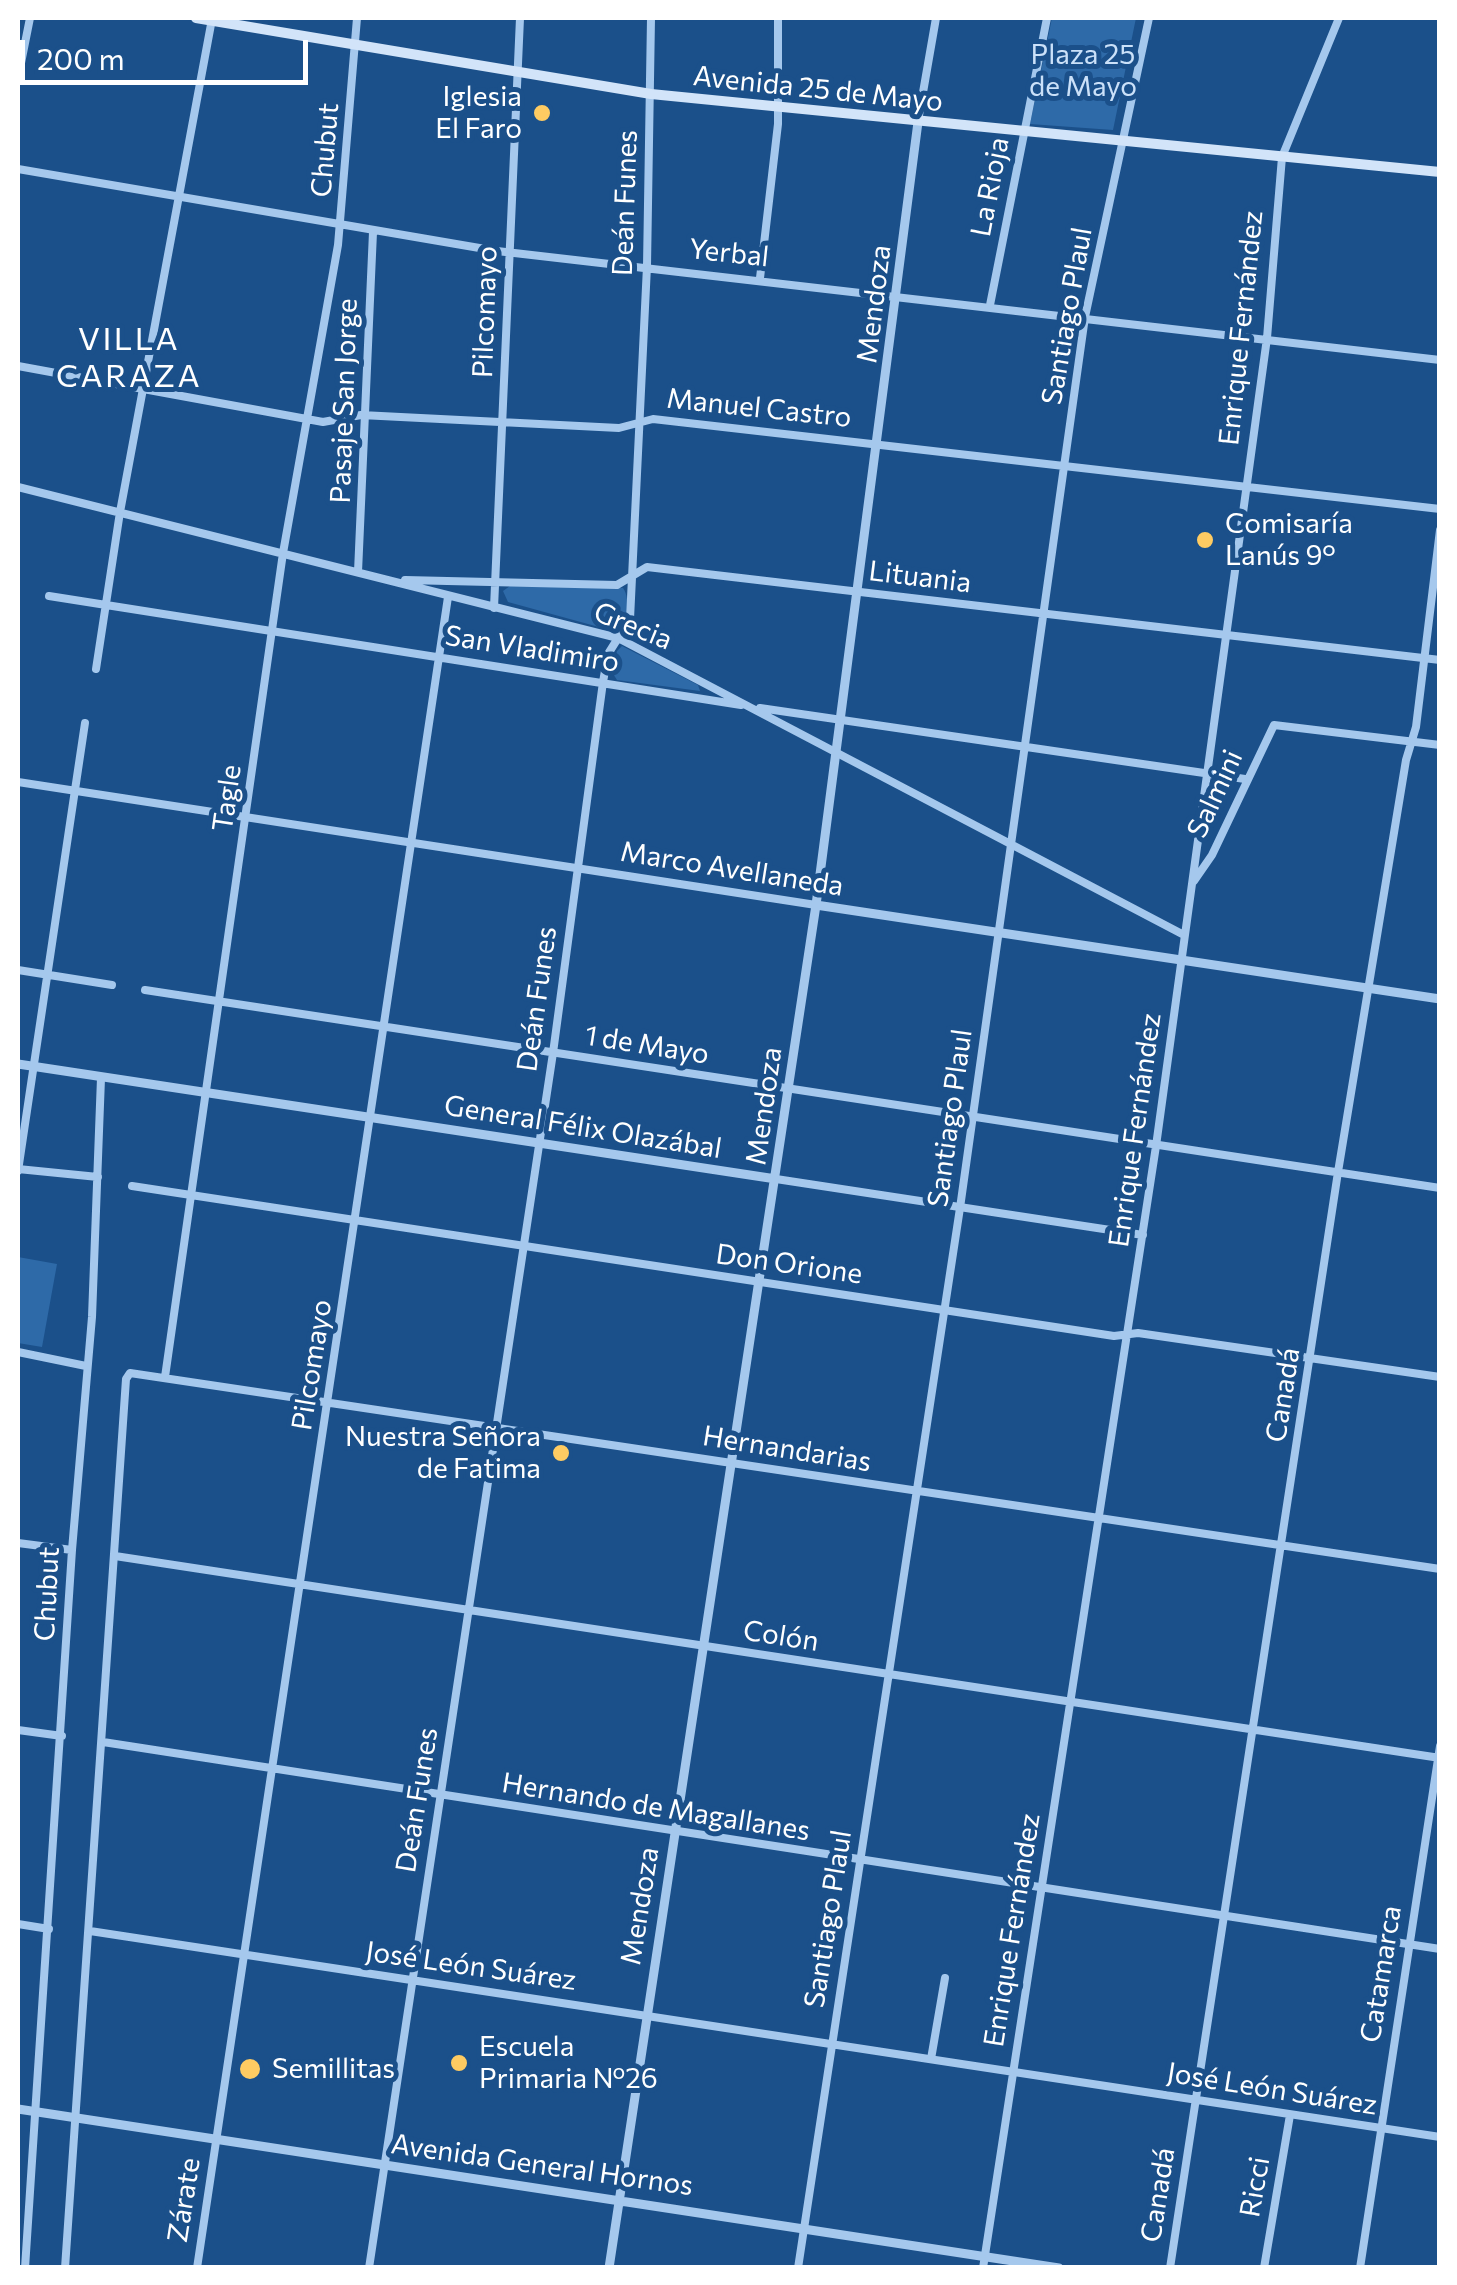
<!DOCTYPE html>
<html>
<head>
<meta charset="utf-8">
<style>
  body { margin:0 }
  #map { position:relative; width:1457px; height:2285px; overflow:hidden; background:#1b508a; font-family:Commissioner,sans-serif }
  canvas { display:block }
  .frame { position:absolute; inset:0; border:20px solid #fff; pointer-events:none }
  .scale { position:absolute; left:20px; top:40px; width:288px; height:45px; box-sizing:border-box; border:5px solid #fff; border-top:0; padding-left:12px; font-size:30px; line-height:35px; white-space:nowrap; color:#fff; -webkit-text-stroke:8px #1b508a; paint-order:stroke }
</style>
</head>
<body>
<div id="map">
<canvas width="1457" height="2285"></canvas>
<div class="frame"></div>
<div class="scale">200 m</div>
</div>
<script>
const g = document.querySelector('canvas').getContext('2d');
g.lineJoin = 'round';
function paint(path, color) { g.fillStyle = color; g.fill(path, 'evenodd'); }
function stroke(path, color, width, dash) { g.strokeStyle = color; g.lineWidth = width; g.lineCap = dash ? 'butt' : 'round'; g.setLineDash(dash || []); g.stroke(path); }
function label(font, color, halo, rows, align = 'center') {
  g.font = font + ' Commissioner,sans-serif'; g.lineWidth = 10; g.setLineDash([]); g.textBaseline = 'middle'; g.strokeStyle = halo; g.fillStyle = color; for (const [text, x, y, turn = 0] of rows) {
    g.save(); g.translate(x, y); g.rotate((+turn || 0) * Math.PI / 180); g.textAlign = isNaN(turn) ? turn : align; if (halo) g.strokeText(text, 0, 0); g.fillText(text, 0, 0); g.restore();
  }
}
paint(new Path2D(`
  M1052 18H1136L1113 130 1030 124Z
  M510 586 623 588C631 599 628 624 617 632L508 602 503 591Z
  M622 646 698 685 700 691 617 680 612 672 617 651Z
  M18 1257 57 1264 42 1347 18 1343Z`), '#2e6aa8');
stroke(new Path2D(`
  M18 78 30 18
  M918 121 936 18
  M18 169 497 251 1440 360
  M760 278 778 124V18
  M990 305 1047 18
  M18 366 323 422 361 415 619 428 653 419 1440 509
  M18 487 618 638 1184 935
  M358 572 373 232
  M405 580 617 585 647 567 1440 660
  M49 596 741 705
  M494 608 520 18
  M96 669 120 512 212 19
  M760 708 1245 779
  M18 782 816 905
  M1194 881 1212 855 1274 725 1440 745
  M18 970 112 985
  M145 990 1440 1188
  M18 1169 98 1177
  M18 1171 85 723
  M776 1179 1143 1235
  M132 1186 1114 1336 1138 1333 1440 1377
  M18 1352 86 1366
  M165 1377 283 553 338 245 357 18
  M18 1543 72 1550
  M115 1556 1440 1758
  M18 1730 62 1736
  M103 1742 1440 1949
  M18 1924 49 1929
  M90 1931 1440 2137
  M931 2059 945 1978
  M25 2268 72 1550 92 1317 101 1078
  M65 2268 126 1379 130 1373 1440 1569
  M197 2268 448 597
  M369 2268 553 1053 603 682 608 654 630 619 647 266 651 18
  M798 2268 960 1208 1085 317 1149 18
  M983 2268 1156 1146 1267 338 1282 157 1339 18
  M1170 2268 1338 1172 1406 760 1416 727 1440 530
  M1264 2268 1290 2115
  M1360 2268 1440 1746`), '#a5c8ed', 8);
stroke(new Path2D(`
  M816 905 1440 999
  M18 1064 776 1179
  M18 2109 1059 2268
  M609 2268 816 905 918 122`), '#a5c8ed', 9);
stroke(new Path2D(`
  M196 18 651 94 1440 172`), '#d2e4f9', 10);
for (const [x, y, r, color] of [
  [542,113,10,"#fecb62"],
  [1205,540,10,"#fecb62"],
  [561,1453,10,"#fecb62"],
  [459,2063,10,"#fecb62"],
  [250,2069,12,"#fecb62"]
]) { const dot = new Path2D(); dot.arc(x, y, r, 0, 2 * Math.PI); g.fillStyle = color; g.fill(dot); stroke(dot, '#1b508a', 4); }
label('28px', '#cbe1f9', '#1b508a', [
  ["Plaza 25",1083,55],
  ["de Mayo",1083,87]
]);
label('28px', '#fff', '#1b508a', [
  ["Avenida 25 de Mayo",818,89,6],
  ["Chubut",325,150,-85],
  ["La Rioja",990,187,-79],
  ["Deán Funes",625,203,-88],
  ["Yerbal",729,253,6],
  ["Mendoza",874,304,-83],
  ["Pilcomayo",485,312,-88],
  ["Santiago Plaul",1067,316,-80],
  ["Enrique Fernández",1241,328,-84],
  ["Pasaje San Jorge",344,401,-88],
  ["Manuel Castro",759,408,6],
  ["Lituania",920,577,7],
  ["Grecia",633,626,22],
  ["San Vladimiro",532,649,9],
  ["Salmini",1215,794,-65],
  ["Tagle",227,798,-82],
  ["Marco Avellaneda",732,869,9],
  ["Deán Funes",537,999,-82],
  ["1 de Mayo",647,1045,9],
  ["Mendoza",764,1106,-82],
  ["Santiago Plaul",950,1118,-82],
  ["General Félix Olazábal",583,1127,9],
  ["Enrique Fernández",1135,1130,-82],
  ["Don Orione",789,1264,8],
  ["Pilcomayo",312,1365,-81],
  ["Canadá",1283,1395,-81],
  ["Hernandarias",787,1449,9],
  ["Chubut",47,1594,-87],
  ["Colón",781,1636,9],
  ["Deán Funes",417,1800,-81],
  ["Hernando de Magallanes",656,1807,9],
  ["Mendoza",640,1906,-81],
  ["Santiago Plaul",828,1919,-81],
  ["Enrique Fernández",1012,1930,-81],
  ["José León Suárez",471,1966,8],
  ["Catamarca",1381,1974,-81],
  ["José León Suárez",1272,2089,9],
  ["Avenida General Hornos",542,2165,8],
  ["Ricci",1255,2187,-80],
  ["Canadá",1158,2195,-81],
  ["Zárate",184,2200,-81]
]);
label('28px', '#fff', '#1b508a', [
  ["Iglesia",522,97,"right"],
  ["El Faro",522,129,"right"],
  ["Comisaría",1225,524],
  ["Lanús 9°",1225,556],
  ["Nuestra Señora",541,1437,"right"],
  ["de Fatima",541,1469,"right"],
  ["Escuela",479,2047],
  ["Primaria Nº26",479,2079],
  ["Semillitas",272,2069]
], 'left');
g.letterSpacing = '2.5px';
label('32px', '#fff', '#1b508a', [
  ["VILLA",129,339],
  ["CARAZA",129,376]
]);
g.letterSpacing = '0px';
</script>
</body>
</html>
